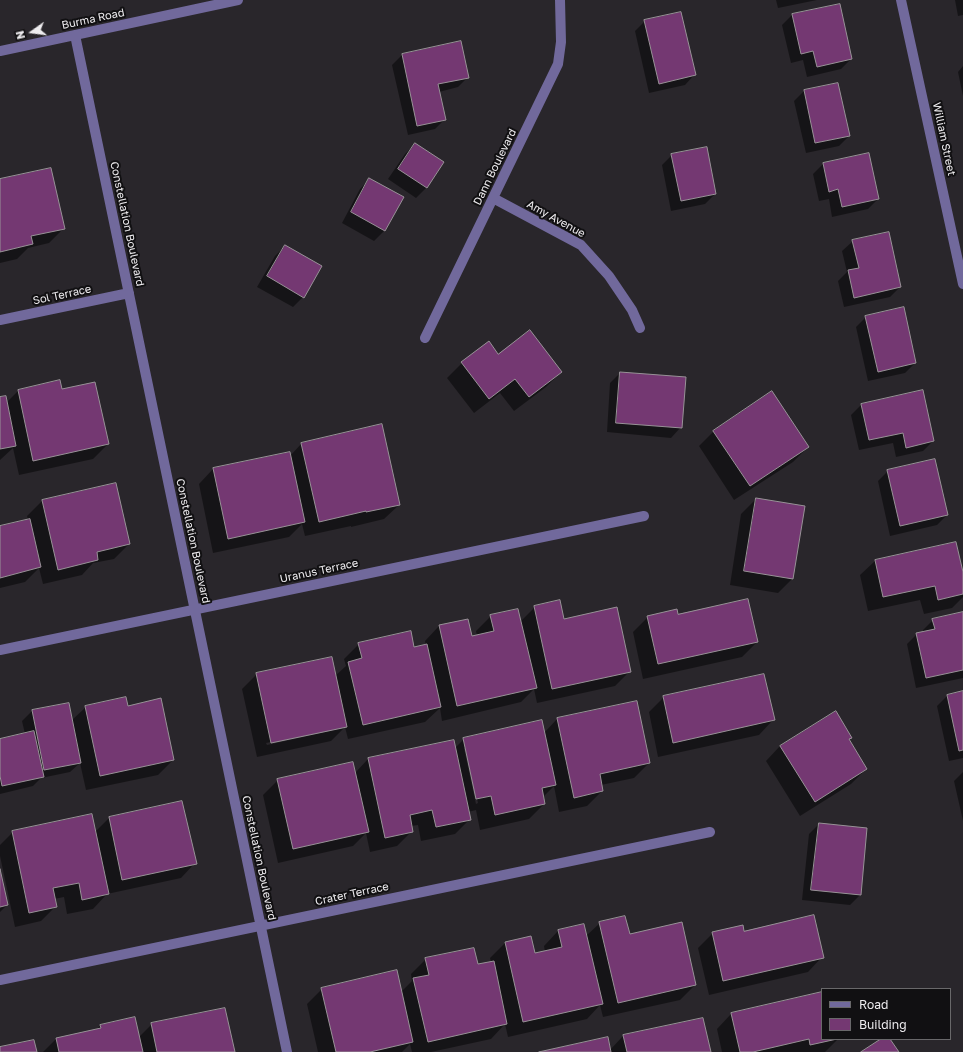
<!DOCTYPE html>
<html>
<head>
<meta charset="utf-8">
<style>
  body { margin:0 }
  #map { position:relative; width:963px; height:1052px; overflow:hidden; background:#29262b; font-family:"Golos Text",sans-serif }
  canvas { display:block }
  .legend { position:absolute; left:821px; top:988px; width:130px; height:52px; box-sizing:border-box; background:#111012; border:1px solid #69686a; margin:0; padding:5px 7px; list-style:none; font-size:12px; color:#eeecef }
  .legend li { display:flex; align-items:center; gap:8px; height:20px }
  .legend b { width:20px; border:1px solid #69686a }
  .north { position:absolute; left:12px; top:12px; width:40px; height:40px; -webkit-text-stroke:3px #111012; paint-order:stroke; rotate:256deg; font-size:11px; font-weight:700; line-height:16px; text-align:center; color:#eeecef }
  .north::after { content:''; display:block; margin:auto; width:14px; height:18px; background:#eeecef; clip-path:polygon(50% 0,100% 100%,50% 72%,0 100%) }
</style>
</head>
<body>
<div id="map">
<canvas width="963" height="1052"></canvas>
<ul class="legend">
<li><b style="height:5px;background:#71699c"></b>Road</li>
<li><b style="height:11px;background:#743872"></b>Building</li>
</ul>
<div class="north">N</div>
</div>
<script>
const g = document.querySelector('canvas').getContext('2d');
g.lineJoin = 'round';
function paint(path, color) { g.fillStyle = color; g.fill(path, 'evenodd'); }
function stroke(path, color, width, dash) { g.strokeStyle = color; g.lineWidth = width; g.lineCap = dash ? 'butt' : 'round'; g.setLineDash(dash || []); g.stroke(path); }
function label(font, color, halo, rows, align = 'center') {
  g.font = font + ' "Golos Text",sans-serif'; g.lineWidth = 4; g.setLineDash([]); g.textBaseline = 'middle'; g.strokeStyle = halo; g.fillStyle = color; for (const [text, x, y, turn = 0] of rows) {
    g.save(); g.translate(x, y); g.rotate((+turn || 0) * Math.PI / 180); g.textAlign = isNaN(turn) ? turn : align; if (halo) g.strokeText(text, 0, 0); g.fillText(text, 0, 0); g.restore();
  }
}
paint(new Path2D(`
  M776 0H817L778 8Z
  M955 0H963V15L958 16Z
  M792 15 851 59 841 69 807 77 803 60 791 63 782 25Z
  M645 21 695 74 685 85 649 93 635 31Z
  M460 42 468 77 458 87 439 92 445 119 435 129 408 135 392 65 402 55Z
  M963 66V96L958 72Z
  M804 91 849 136 839 146 806 153 794 101Z
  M415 144 426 188 416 198 388 179 405 154Z
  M672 155 715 194 705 204 671 211 662 165Z
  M823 164 878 199 868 209 832 217 829 199 819 201 813 174Z
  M370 179 384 231 374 241 342 223 360 189Z
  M0 180 64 228 49 243 28 248 17 259 0 263Z
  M853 241 900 287 890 297 844 307 838 281 847 272 842 251Z
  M285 246 303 297 293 307 257 287 275 256Z
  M866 317 915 363 905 373 868 381 856 327Z
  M498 355 561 372 546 387 514 411 500 393 474 413 447 378 462 363Z
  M620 373 681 427 671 438 607 432 610 383Z
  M18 391H61L108 444 93 459 19 475 13 448 0 460V398L6 403Z
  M922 392 933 441 923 451 896 457 893 443 859 450 851 415 861 405Z
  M714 431 808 447 793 462 734 500 699 446Z
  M302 443 399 505 384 519 351 527V526L305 536 302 524 289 537 213 553 199 484 213 469 290 456Z
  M888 471 947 515 937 525 890 536 878 481Z
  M115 484 129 544 114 559 93 563 82 575 43 584 39 568 25 582 0 588V527L28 520 27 516 42 501Z
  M756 499 792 579 778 593 730 585 741 514Z
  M875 561 963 577V597L952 608 924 614 920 600 868 611 860 575Z
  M535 607 563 620 630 671 615 686 537 703 534 689 521 702 442 721 440 708 425 722 348 739 345 727 331 741 257 757 242 689 257 674 335 676 346 666 344 659 359 644 414 649 426 646 425 641 439 626 471 637 477 636 476 631 491 616 520 622ZM330 729V731L267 745 266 743Z
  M963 613V678L916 688 907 644 917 634 923 632V630L933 620Z
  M677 615 757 642 742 657 643 679 633 632 648 617Z
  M963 692V758L949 761 937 706 947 696Z
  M664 697 773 720 759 735 658 757 649 712Z
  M86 707 173 760 158 775 86 790 80 763 70 772 41 778 33 786 0 794V740L25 734 22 721 32 711 72 720Z
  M557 719 649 763 634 778 601 785 602 791 587 806 559 812 554 786 543 797 544 804 529 819 480 830 476 810 468 812 470 819 455 834 421 841 418 825 411 826 412 831 397 846 370 852 366 833 353 846 278 863 263 795 278 780 355 773 368 759 453 741 455 748 464 739 544 733ZM464 748H466L478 803 476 804Z
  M851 738 849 740 866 769 851 784 800 816 766 761 780 746Z
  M963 772V821L954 781Z
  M182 802 195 863 181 878 107 894 93 909 67 914 64 897 54 899 56 906 41 921 15 927 0 856V845L13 832H95L109 818Z
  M819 824 860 895 850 905 802 900 809 834Z
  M0 874 7 905 0 912Z
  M600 923 695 985 680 1000 603 1017 600 1005 587 1019 508 1037 505 1024 491 1039 431 1052H412L410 1044 402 1052H318L307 1004 322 989 401 992 412 981 411 974 426 959 477 966 491 962 490 958 505 943 534 954 545 952 544 946 558 931 586 936Z
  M744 932 822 957 808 972 709 995 698 948 713 933Z
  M822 993V1039H838L825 1052H722L717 1029 731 1014Z
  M152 1024 234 1052H43L56 1039 96 1030 100 1026 139 1037Z
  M623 1036 710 1052H544L610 1050Z`), '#0007');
const building = new Path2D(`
  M840 4 852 59 817 67 813 51 801 54 792 14Z
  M681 12 696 75 659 84 644 20Z
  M461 41 469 78 438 84 446 120 417 126 402 54Z
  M838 83 850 136 815 143 804 90Z
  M415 143 444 162 427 188 398 169Z
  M707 147 716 194 681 201 671 154Z
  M869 153 879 199 842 207 838 189 829 192 823 163Z
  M51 168 65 229 31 236 33 244 0 252V179Z
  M369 178 404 197 385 231 351 212Z
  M889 232 901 287 854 298 848 270 859 268 852 240Z
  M285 245 322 266 304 298 267 276Z
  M904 307 916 363 878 372 865 316Z
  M530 330 562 372 529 397 515 379 489 399 461 362 489 341 498 354Z
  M620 372 686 377 682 428 616 423Z
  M60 380 62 389 95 382 109 444 33 461 18 390Z
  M923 390 934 441 906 448 903 433 869 440 861 404Z
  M772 391 809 447 750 486 713 431Z
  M6 396 16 446 0 449V397Z
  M382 424 400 505 366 512V511L319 522 301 443Z
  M290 452 305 522 228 539 213 468Z
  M935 459 948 515 900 526 887 470Z
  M116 483 130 544 97 552 98 560 58 570 42 500Z
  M756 498 805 506 793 579 744 571Z
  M30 519 41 567 0 578V526Z
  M956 542 963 572V594L938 600 935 586 883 597 875 560Z
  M748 599 758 642 658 664 647 616 677 609 678 614Z
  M560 600 564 619 617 607 631 672 552 689 534 606Z
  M518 609 537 688 457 706 439 625 468 619 472 636 494 631 490 615Z
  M963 612V670L926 678 916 633 935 629 932 619Z
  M411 631 414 647 427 644 441 707 363 725 348 662 362 658 358 643Z
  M332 657 347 727 271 743 256 673Z
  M764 674 775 720 673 743 663 696Z
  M963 691V750L959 751 947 695Z
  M126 697 128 706 161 698 174 760 100 776 85 706Z
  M637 701 650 763 600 774 603 791 574 798 557 718Z
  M69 703 81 763 44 770 32 710Z
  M836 711 852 738 849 739 867 769 815 802 780 746Z
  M542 720 556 785 542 788 545 804 495 815 491 796 476 799 463 738Z
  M34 731 44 777 2 786 0 776V739Z
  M454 740 471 820 436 827 432 810 410 815 413 832 385 838 368 758Z
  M353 762 369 832 293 849 277 779Z
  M182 801 197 864 122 880 109 817Z
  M92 814 109 894 82 900 79 883 53 888 57 907 29 913 12 831Z
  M819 823 867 828 861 895 811 890Z
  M0 869 8 905 0 907Z
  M814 915 824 958 723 981 712 932 743 925 744 931Z
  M625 916 630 934 682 922 696 985 618 1003 599 922Z
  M584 924 603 1004 523 1022 505 942 531 936 535 953 562 947 558 930Z
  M474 948 478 964 494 961 507 1024 428 1042 413 978 429 975 425 958Z
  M397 970 413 1042 370 1052H336L321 988Z
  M822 992V1039H837L810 1045 809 1039 753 1052H740L731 1013Z
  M225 1008 235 1052H157L151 1023Z
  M135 1017 143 1052H59L56 1038 101 1028 100 1025Z
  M703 1018 711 1052H627L623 1035Z
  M608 1037 611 1052H539Z
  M881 1039H890L899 1052H861Z
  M34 1040 37 1052H0V1047Z`);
paint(building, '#743872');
stroke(building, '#989297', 1);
stroke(new Path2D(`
  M901 0 963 284
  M75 35 287 1052
  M0 51 238 0
  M493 198 581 245 609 276 632 310 640 328
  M0 320 129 293
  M425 338 558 64 561 42 560 0
  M0 650 644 516
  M0 980 710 832`), '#71699c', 10);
label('11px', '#eeecef', '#111012', [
  ["Burma Road",93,19,-12],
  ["William Street",944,139,78],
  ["Dann Boulevard",495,167,-64],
  ["Amy Avenue",556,219,29],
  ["Constellation Boulevard",127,224,78],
  ["Sol Terrace",62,295,-12],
  ["Constellation Boulevard",193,541,78],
  ["Uranus Terrace",319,571,-12],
  ["Constellation Boulevard",259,858,78],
  ["Crater Terrace",352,894,-12]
]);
</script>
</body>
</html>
